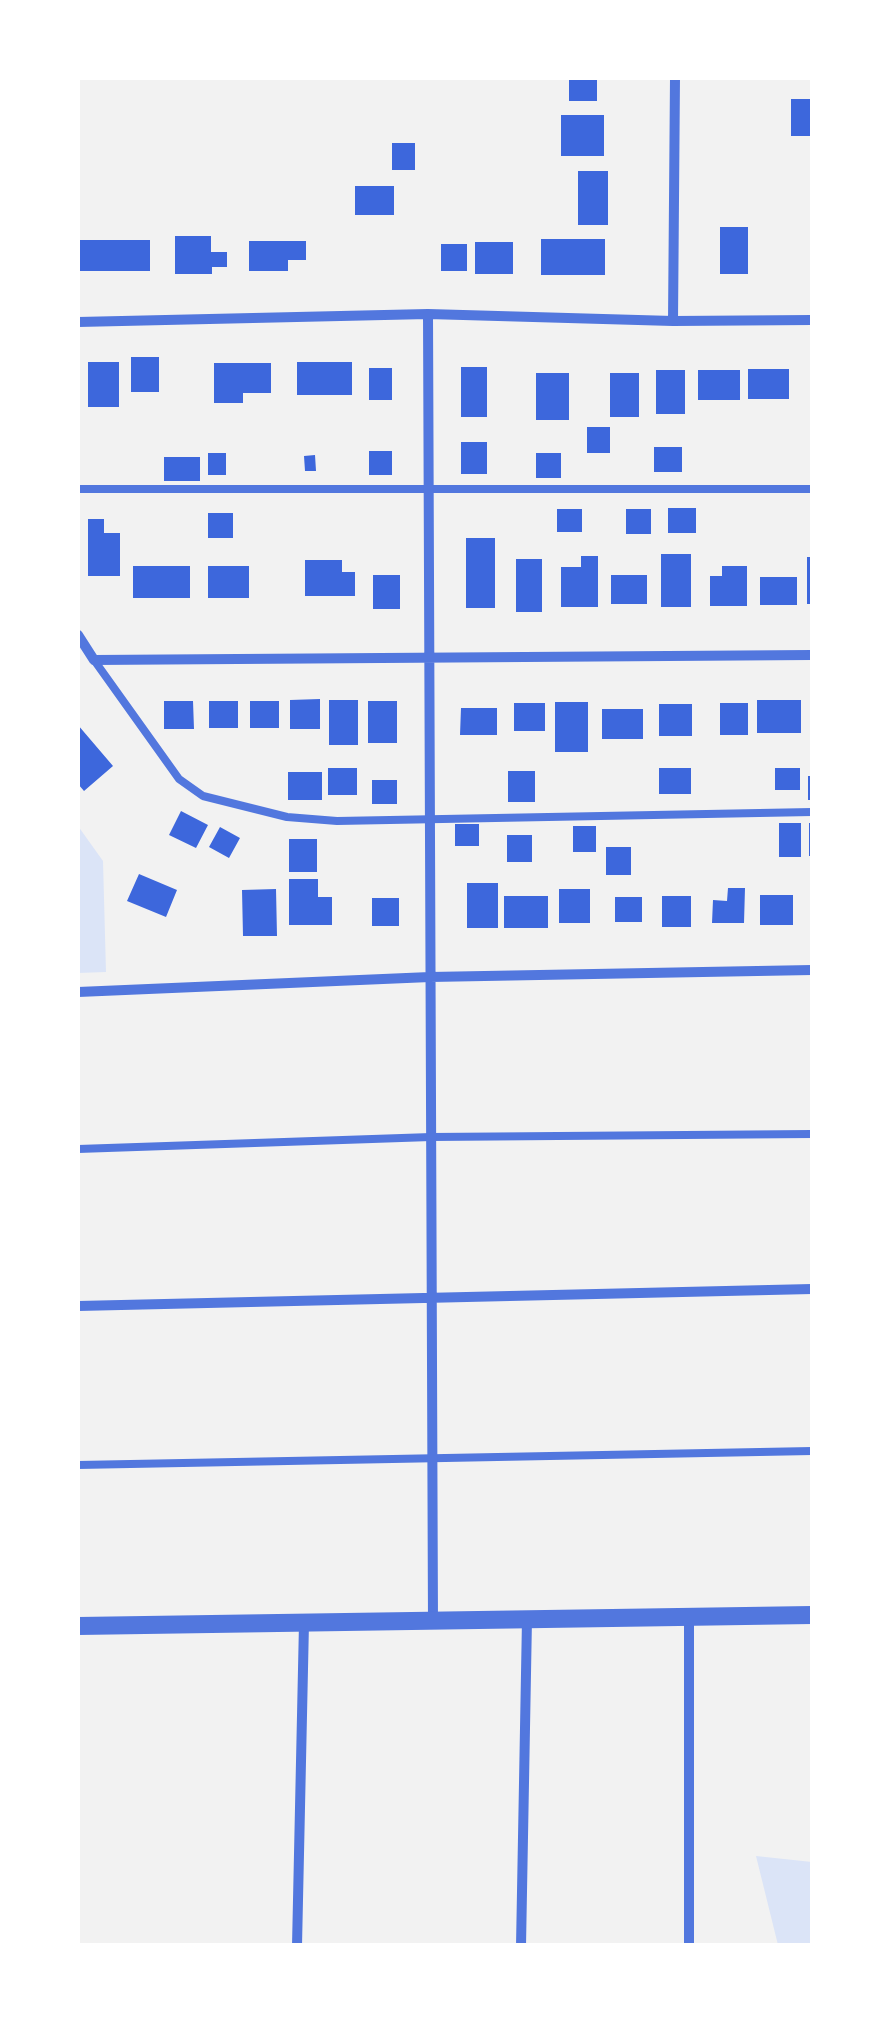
<!DOCTYPE html>
<html>
<head>
<meta charset="utf-8">
<style>
  body { margin:0 }
  #map { position:relative; width:890px; height:2023px; overflow:hidden; background:#f2f2f2; font-family:"Varela Round",sans-serif }
  canvas { display:block }
  .frame { position:absolute; inset:0; border:80px solid #fff; pointer-events:none }
</style>
</head>
<body>
<div id="map">
<canvas width="890" height="2023"></canvas>
<div class="frame"></div>
</div>
<script>
const ctx = document.querySelector('canvas').getContext('2d');
ctx.lineJoin = 'round';
function fill(path, color) {
  ctx.fillStyle = color;
  ctx.fill(path, 'evenodd');
}
function poly(rows) {
  const path = new Path2D();
  for (const r of rows) {
    path.moveTo(r[0], r[1]);
    for (let i = 2; i < r.length; i += 2) path.lineTo(r[i], r[i + 1]);
  }
  return path;
}
function strokePath(path, color, width, dash) {
  ctx.strokeStyle = color;
  ctx.lineWidth = width;
  ctx.lineCap = dash ? 'butt' : 'round';
  ctx.setLineDash(dash || []);
  ctx.stroke(path);
}
fill(poly([
  [78,826,103,861,106,972,78,973],
  [756,1856,812,1862,812,1945,778,1945]
]), '#dbe4f7');
fill(poly([
  [569,78,597,78,597,101,569,101],
  [791,99,812,99,812,136,791,136],
  [561,115,604,115,604,156,561,156],
  [392,143,415,143,415,170,392,170],
  [578,171,608,171,608,225,578,225],
  [355,186,394,186,394,215,355,215],
  [720,227,748,227,748,274,720,274],
  [175,236,211,236,211,252,227,252,227,267,212,267,212,274,175,274],
  [541,239,605,239,605,275,541,275],
  [79,240,150,240,150,271,79,271],
  [249,241,306,241,306,260,288,260,288,271,249,271],
  [475,242,513,242,513,274,475,274],
  [441,244,467,244,467,271,441,271],
  [131,357,159,357,159,392,131,392],
  [88,362,119,362,119,407,88,407],
  [297,362,352,362,352,395,297,395],
  [214,363,271,363,271,393,243,393,243,403,214,403],
  [461,367,487,367,487,417,461,417],
  [369,368,392,368,392,400,369,400],
  [748,369,789,369,789,399,748,399],
  [656,370,685,370,685,414,656,414],
  [698,370,740,370,740,400,698,400],
  [536,373,569,373,569,420,536,420],
  [610,373,639,373,639,417,610,417],
  [587,427,610,427,610,453,587,453],
  [461,442,487,442,487,474,461,474],
  [654,447,682,447,682,472,654,472],
  [369,451,392,451,392,475,369,475],
  [208,453,226,453,226,475,208,475],
  [536,453,561,453,561,478,536,478],
  [315,455,316,471,305,471,304,456],
  [164,457,200,457,200,481,164,481],
  [668,508,696,508,696,533,668,533],
  [557,509,582,509,582,532,557,532],
  [626,509,651,509,651,534,626,534],
  [208,513,233,513,233,538,208,538],
  [88,519,104,519,104,533,120,533,120,576,88,576],
  [466,538,495,538,495,608,466,608],
  [661,554,691,554,691,607,661,607],
  [581,556,598,556,598,607,561,607,561,567,581,567],
  [807,557,812,557,812,604,807,604],
  [516,559,542,559,542,612,516,612],
  [305,560,342,560,342,572,355,572,355,596,305,596],
  [133,566,190,566,190,598,133,598],
  [208,566,249,566,249,598,208,598],
  [722,566,747,566,747,606,710,606,710,576,722,576],
  [373,575,400,575,400,609,373,609],
  [611,575,647,575,647,604,611,604],
  [760,577,797,577,797,605,760,605],
  [320,699,320,729,290,729,290,700],
  [329,700,358,700,358,745,329,745],
  [757,700,801,700,801,733,757,733],
  [164,701,193,701,194,729,164,729],
  [209,701,238,701,238,728,209,728],
  [250,701,279,701,279,728,250,728],
  [368,701,397,701,397,743,368,743],
  [555,702,588,702,588,752,555,752],
  [514,703,545,703,545,731,514,731],
  [720,703,748,703,748,735,720,735],
  [659,704,692,704,692,736,659,736],
  [461,708,497,708,497,735,460,735],
  [602,709,643,709,643,739,602,739],
  [78,725,113,766,84,791,78,784],
  [328,768,357,768,357,795,328,795],
  [659,768,691,768,691,794,659,794],
  [775,768,800,768,800,790,775,790],
  [508,771,535,771,535,802,508,802],
  [288,772,322,772,322,800,288,800],
  [808,776,812,776,812,800,808,800],
  [372,780,397,780,397,804,372,804],
  [181,811,208,825,196,848,169,835],
  [779,823,801,823,801,857,779,857],
  [809,823,812,823,812,856,809,856],
  [455,824,479,824,479,846,455,846],
  [573,826,596,826,596,852,573,852],
  [220,827,240,838,229,858,209,847],
  [507,835,532,835,532,862,507,862],
  [289,839,317,839,317,872,289,872],
  [606,847,631,847,631,875,606,875],
  [139,874,177,890,166,917,127,901],
  [289,879,318,879,318,897,332,897,332,925,289,925],
  [467,883,498,883,498,928,467,928],
  [728,888,745,888,744,923,712,923,713,900,727,901],
  [276,889,277,936,243,936,242,890],
  [559,889,590,889,590,923,559,923],
  [760,895,793,895,793,925,760,925],
  [504,896,548,896,548,928,504,928],
  [662,896,691,896,691,927,662,927],
  [615,897,642,897,642,922,615,922],
  [372,898,399,898,399,926,372,926]
]), '#3d67dc');
strokePath(poly([
  [78,489,812,489],
  [94,660,179,779,203,796,287,817,337,821,812,812],
  [78,1149,431,1137,812,1134],
  [78,1465,812,1451]
]), '#5277de', 8);
strokePath(poly([
  [428,314,433,1621],
  [673,321,675,78],
  [78,322,428,314,673,321,812,320],
  [78,635,94,660,812,655],
  [78,992,430,977,812,970],
  [78,1306,812,1289],
  [689,1617,689,1946],
  [297,1946,304,1623],
  [521,1946,527,1619]
]), '#5277de', 10);
strokePath(poly([
  [78,1626,812,1615]
]), '#5277de', 18);
</script>
</body>
</html>
